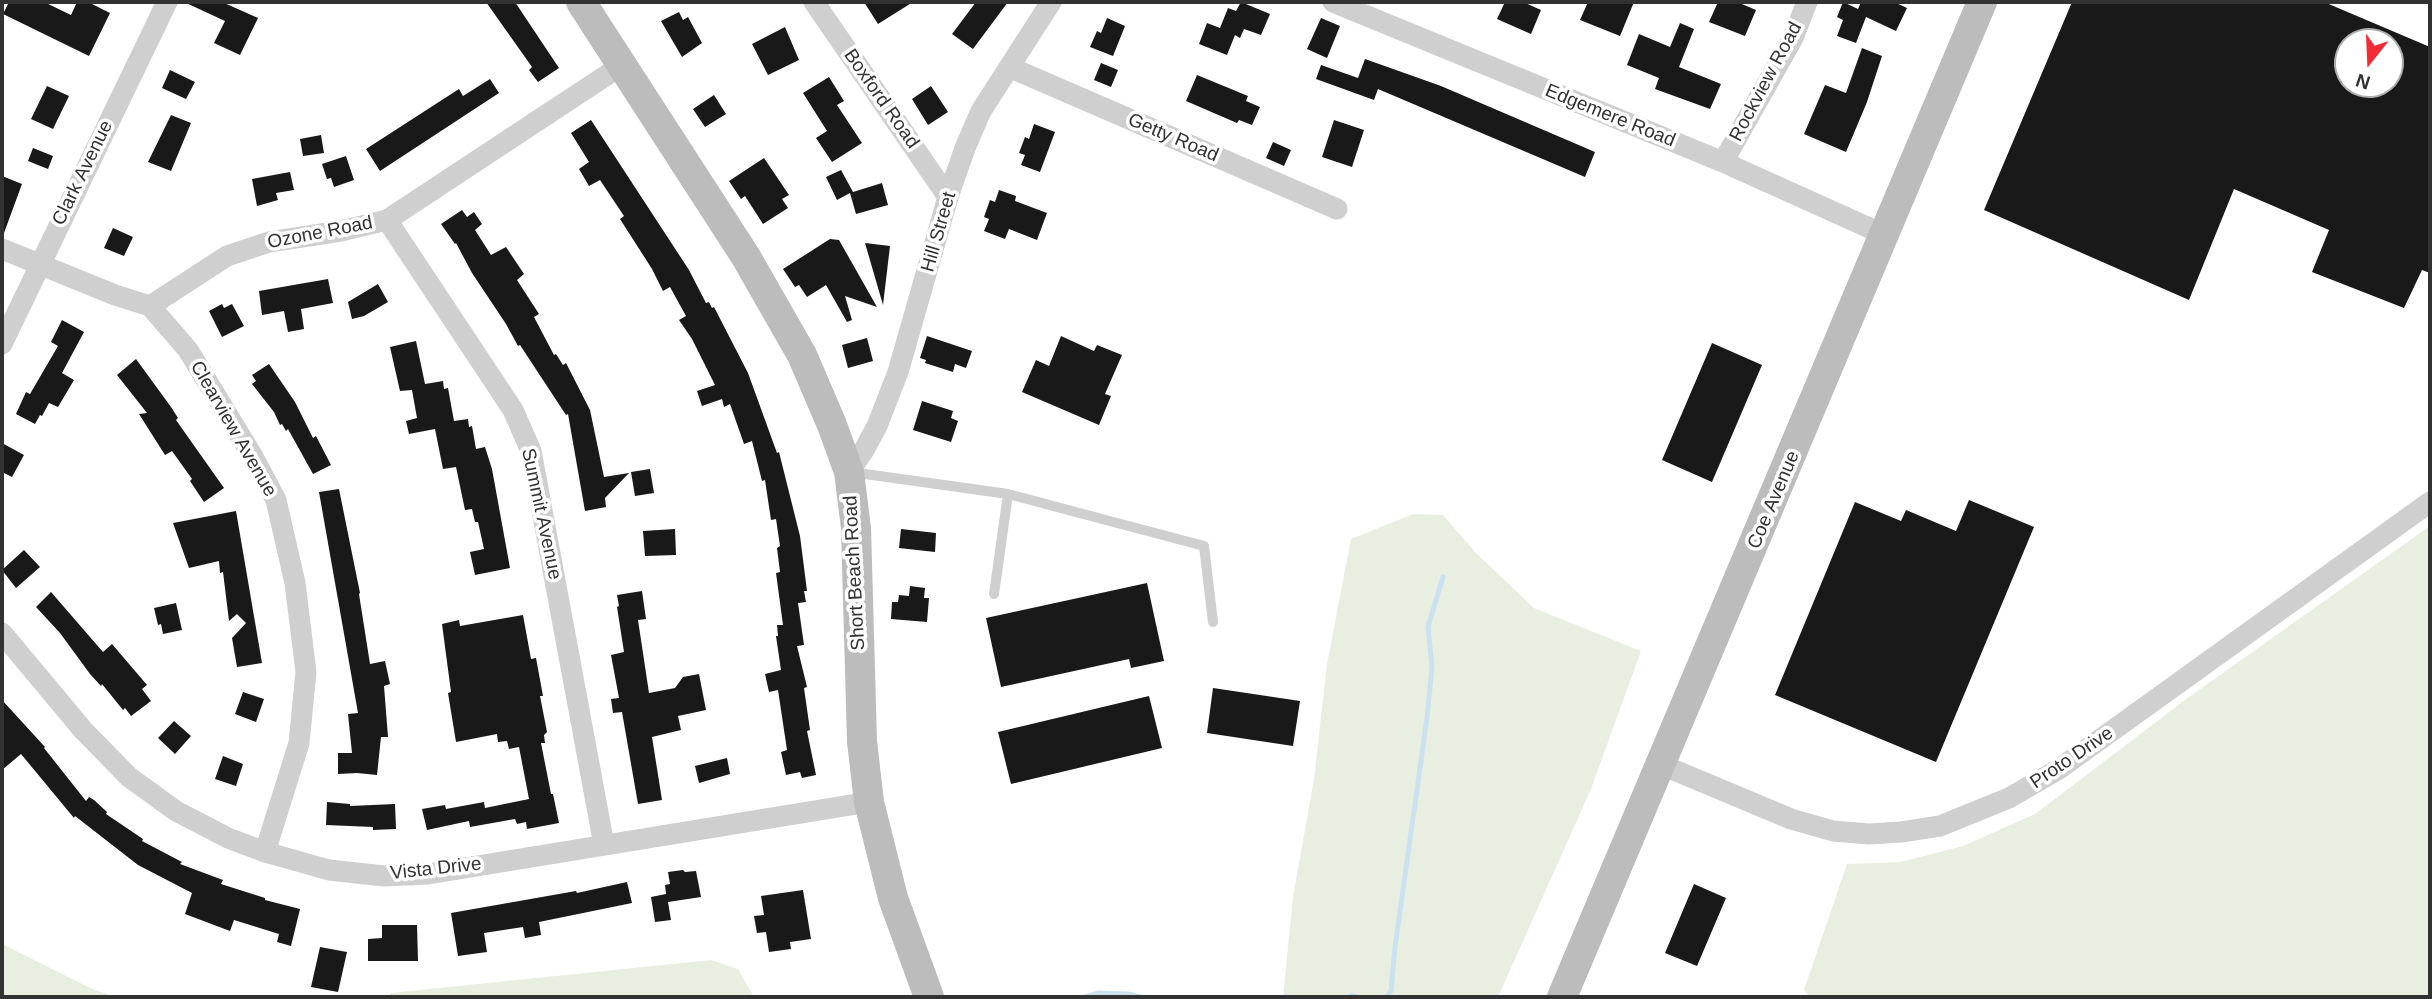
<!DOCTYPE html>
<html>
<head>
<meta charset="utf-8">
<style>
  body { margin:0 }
  #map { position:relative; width:2432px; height:999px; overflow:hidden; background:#fff; font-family:Arial,sans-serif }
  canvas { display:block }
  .frame { position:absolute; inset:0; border:4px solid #323232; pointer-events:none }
  .north { position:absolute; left:2334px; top:28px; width:70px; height:70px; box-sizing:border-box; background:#fff; border:2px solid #adadad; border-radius:50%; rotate:198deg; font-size:19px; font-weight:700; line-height:28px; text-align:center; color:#323232 }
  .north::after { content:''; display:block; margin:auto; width:24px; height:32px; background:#f22b35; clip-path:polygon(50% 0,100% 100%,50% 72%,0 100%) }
</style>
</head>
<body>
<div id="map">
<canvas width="2432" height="999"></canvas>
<div class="frame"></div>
<div class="north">N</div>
</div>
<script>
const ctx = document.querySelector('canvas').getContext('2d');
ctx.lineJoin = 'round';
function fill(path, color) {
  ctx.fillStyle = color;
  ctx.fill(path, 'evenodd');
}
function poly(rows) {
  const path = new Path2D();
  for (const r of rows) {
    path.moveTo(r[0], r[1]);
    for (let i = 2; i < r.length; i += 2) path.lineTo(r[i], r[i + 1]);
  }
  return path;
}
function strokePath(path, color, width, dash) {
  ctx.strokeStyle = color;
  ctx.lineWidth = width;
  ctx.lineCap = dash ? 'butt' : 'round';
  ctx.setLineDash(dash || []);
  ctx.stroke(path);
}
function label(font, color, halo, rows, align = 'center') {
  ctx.font = font + ' Arial,sans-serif';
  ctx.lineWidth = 7;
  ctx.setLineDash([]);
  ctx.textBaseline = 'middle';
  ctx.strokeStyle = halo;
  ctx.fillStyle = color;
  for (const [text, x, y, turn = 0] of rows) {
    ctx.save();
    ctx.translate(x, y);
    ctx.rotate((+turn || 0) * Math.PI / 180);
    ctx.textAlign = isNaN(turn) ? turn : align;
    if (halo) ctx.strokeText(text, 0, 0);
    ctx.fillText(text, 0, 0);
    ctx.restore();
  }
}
fill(poly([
  [1413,514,1443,515,1475,552,1534,608,1641,651,1591,789,1498,997,1283,997,1293,897,1314,779,1327,664,1351,539],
  [2430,526,2430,997,1810,997,1804,990,1847,864,1901,862,1963,846,2035,814,2189,697],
  [2,944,90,988,115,997,2,997],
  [711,960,738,969,754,997,388,997,391,993]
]), '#e8efe0');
strokePath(poly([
  [1084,997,1099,993,1128,994,1140,997],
  [1349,997,1352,995,1358,997],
  [1386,997,1391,991,1395,947,1427,718,1432,667,1428,627,1443,577]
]), '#cbe1f0', 5);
fill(poly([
  [9,2,44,2,71,15,77,2,88,2,110,13,89,56,3,14],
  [184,2,222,2,258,18,240,55,214,43,225,21],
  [486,2,515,2,559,68,538,82,529,70,532,67],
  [864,2,913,2,878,24],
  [976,2,1008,2,973,49,952,34],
  [1241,2,1270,14,1261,35,1244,29,1240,38,1235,35,1227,55,1199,44,1207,23,1220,28,1228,8,1236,11],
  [1505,2,1523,2,1541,10,1531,34,1497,19],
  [1588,2,1634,2,1620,36,1580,20],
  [1718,2,1737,2,1756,10,1745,36,1709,22],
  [1843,2,1858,9,1861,2,1894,2,1907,8,1896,31,1866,17,1856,43,1837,36,1843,20,1837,17],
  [2072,2,2324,2,2430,47,2430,273,2422,270,2404,308,2312,272,2329,230,2234,189,2189,300,1984,210],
  [2348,42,2390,42,2390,84,2348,84],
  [679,12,683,20,688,17,702,43,682,57,661,21],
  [1107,18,1125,26,1113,56,1090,47,1097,31,1101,33],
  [1321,18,1340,26,1327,58,1307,49],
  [1680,23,1694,29,1679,67,1721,84,1710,109,1655,89,1659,78,1627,65,1639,34,1670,47],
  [785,27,799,60,768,75,752,44],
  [1862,48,1882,56,1867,102,1846,152,1804,134,1825,85,1846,93],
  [1365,59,1441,86,1595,152,1585,177,1378,89,1374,100,1316,79,1321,65,1358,78],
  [1101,63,1118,70,1111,87,1094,80],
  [170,70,195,82,186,99,162,88],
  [1197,75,1248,96,1246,101,1260,107,1252,125,1239,120,1237,123,1186,101],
  [829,77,844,101,837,105,862,143,832,162,816,138,827,131,803,93],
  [490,79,499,93,380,171,366,149,459,89,463,96],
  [47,86,69,96,53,129,31,119],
  [931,86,948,112,928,125,912,99],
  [714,95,726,114,705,127,693,109],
  [171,115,191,123,171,171,148,162],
  [591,120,689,270,706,303,709,302,712,308,714,307,748,373,777,453,779,452,800,536,807,591,804,591,806,602,798,603,804,645,797,646,807,687,804,688,810,730,807,731,816,775,802,778,800,772,786,775,781,752,787,750,778,690,769,692,765,674,781,670,776,636,778,636,777,625,783,625,776,573,780,572,777,548,780,546,776,519,771,520,765,480,762,481,752,441,744,444,730,404,724,407,722,399,702,406,697,391,715,385,692,339,679,320,686,316,670,287,663,291,652,269,620,219,624,216,600,180,589,186,579,169,589,162,571,133],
  [1334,120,1364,130,1352,167,1322,157],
  [1034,124,1055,132,1040,172,1021,165,1025,155,1019,153,1025,137,1029,139],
  [321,135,324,153,303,156,300,139],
  [1273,142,1291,150,1284,166,1266,158],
  [33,148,53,156,48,169,28,161],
  [346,156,354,180,334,187,331,178,327,179,322,164],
  [764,158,789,195,782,199,788,208,763,224,745,196,741,199,729,181],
  [841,170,853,192,882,183,888,205,856,214,850,193,837,200,826,177],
  [290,172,294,190,276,193,278,200,257,206,252,179],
  [2,176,22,184,4,233,2,233],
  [999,190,1016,196,1015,201,1047,213,1037,240,1009,229,1005,239,984,231,989,219,984,217,990,200,995,202],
  [462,210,467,217,474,212,482,224,475,230,491,255,506,247,524,274,517,280,539,314,534,317,554,355,556,354,563,365,566,363,590,410,604,477,629,473,605,498,606,507,585,511,568,414,566,415,520,345,518,346,506,324,472,273,456,243,455,244,441,224],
  [113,228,133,237,124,256,104,248],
  [830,239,839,240,877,307,845,296,852,320,847,322,826,285,807,297,799,285,795,287,783,269],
  [865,243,890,246,883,305],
  [328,279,333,303,301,309,304,329,288,332,284,311,262,315,259,291],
  [378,284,388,302,364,316,352,319,348,302],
  [222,304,224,308,232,304,244,326,222,337,209,311],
  [62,320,84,332,62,373,74,380,58,407,49,403,42,416,40,415,35,424,16,414,26,392,30,394,58,346,51,342],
  [927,336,972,351,966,368,955,364,953,372,925,363,926,360,920,358],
  [1061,336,1094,351,1097,345,1122,355,1105,394,1111,396,1099,425,1022,392,1036,360,1049,366],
  [867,338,873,361,848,368,842,345],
  [416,341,425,384,443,381,444,389,448,388,454,421,468,419,469,427,472,426,476,449,485,447,492,469,510,568,475,575,470,552,484,549,478,522,475,522,472,509,465,510,456,467,443,469,435,429,409,434,406,421,417,418,412,390,400,391,390,347],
  [1712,343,1762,365,1712,482,1662,460],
  [136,359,171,407,178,418,176,420,224,488,204,502,190,481,192,479,172,451,165,455,139,414,147,413,117,375],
  [269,364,295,402,313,438,316,436,331,465,313,474,288,429,286,431,282,424,280,425,274,412,252,384,256,381,252,375],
  [922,401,953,411,951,418,958,421,951,442,913,430],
  [2,443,24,455,12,477,2,472],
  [650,469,654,493,635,496,631,472],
  [339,489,360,593,359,594,370,664,385,661,390,684,384,686,388,737,381,737,377,775,357,773,338,774,338,753,352,753,348,714,358,713,319,492],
  [1969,500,2034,527,1936,762,1775,695,1855,502,1901,521,1906,510,1956,531],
  [236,511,262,663,237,667,232,638,246,623,237,614,229,621,223,572,220,573,219,561,189,568,173,523],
  [675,529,676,555,645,556,643,531],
  [901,529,936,533,935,552,899,548],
  [24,550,40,567,16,588,2,570],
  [1147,583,1164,661,1131,668,1129,659,1001,687,986,618],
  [910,586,925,588,924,598,929,598,927,622,891,619,892,602,898,602,899,595,909,596],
  [642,591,646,619,638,620,649,693,675,688,683,677,699,674,706,710,678,716,681,730,652,737,662,800,638,804,622,712,613,713,611,699,619,698,611,655,624,652,617,607,619,606,617,595],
  [51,592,103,652,112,644,147,685,142,689,151,701,131,716,125,708,123,710,102,684,101,686,90,674,60,633,36,607],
  [176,603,182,630,163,634,161,624,158,625,154,608],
  [523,615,531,659,536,658,543,696,540,696,547,732,544,735,545,743,541,743,551,794,553,794,559,823,527,829,526,822,517,824,515,819,470,827,469,821,427,830,422,809,445,805,446,809,484,802,485,808,529,799,519,747,509,749,507,741,498,742,497,734,456,742,448,693,451,692,442,624,459,620,460,626],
  [1213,688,1300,701,1293,746,1207,733],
  [243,692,264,699,256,722,235,714],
  [1149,696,1162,748,1011,784,998,732],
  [2,700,45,747,44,748,86,801,89,797,94,800,107,812,106,814,143,839,142,841,182,862,180,864,223,880,221,884,265,898,265,900,300,909,291,946,277,942,279,934,234,920,230,931,185,914,192,893,138,865,75,816,74,818,21,754,2,770],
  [174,721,191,736,175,754,158,738],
  [223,756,243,764,236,786,215,779],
  [727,758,730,774,699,783,695,766],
  [327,802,350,804,350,806,395,804,396,829,373,830,373,827,326,825],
  [683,870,685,872,696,871,701,897,668,902,671,920,655,922,651,897,666,894,665,885,670,884,668,872],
  [627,882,632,903,539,922,541,935,525,938,523,927,484,933,487,952,458,956,451,913,576,891,577,893],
  [1694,884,1726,898,1697,966,1665,953],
  [803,890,811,939,790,942,791,949,769,952,766,932,757,933,754,916,764,915,761,896],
  [382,925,417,925,418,961,368,961,368,939,382,938],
  [320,947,347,952,338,992,311,987]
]), '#191919');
strokePath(poly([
  [851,472,1008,494,1204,546,1213,622],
  [994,594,1008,494]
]), '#cfcfcf', 10);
strokePath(poly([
  [814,2,948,197],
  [1333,2,1723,162,1885,235],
  [1009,67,1337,209],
  [1723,162,1793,38,1807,2],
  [387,220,513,410,531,451,604,845],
  [2,249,115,295,150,306,227,256,269,242,341,231,387,220,622,65],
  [150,306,188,350,252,455,276,500,295,583,306,672,299,743,265,852],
  [2,344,167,2],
  [849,472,864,450,877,426,898,372,948,197,965,148,981,111,1051,2],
  [2,633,83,730,129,777,176,811,228,838,265,852,329,870,384,876,428,874,869,802],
  [1662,765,1791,819,1833,831,1869,834,1901,832,1940,826,2009,798,2059,769,2430,502]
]), '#cfcfcf', 21);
strokePath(poly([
  [581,2,746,257,802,355,832,425,849,472,856,528,862,741,869,802,893,898,929,997],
  [1562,997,1982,2]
]), '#bcbcbc', 30);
label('19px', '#323232', '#fff', [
  ["Rockview Road",1766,82,-62],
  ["Boxford Road",881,99,55],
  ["Edgemere Road",1610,116,22],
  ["Getty Road",1173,138,23],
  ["Clark Avenue",83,173,-64],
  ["Hill Street",939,232,-74],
  ["Ozone Road",320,233,-11],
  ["Clearview Avenue",233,429,60],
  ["Coe Avenue",1774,500,-67],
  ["Summit Avenue",541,514,78],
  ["Short Beach Road",855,573,-93],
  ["Proto Drive",2072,758,-34],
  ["Vista Drive",436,869,-6]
]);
</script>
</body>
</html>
